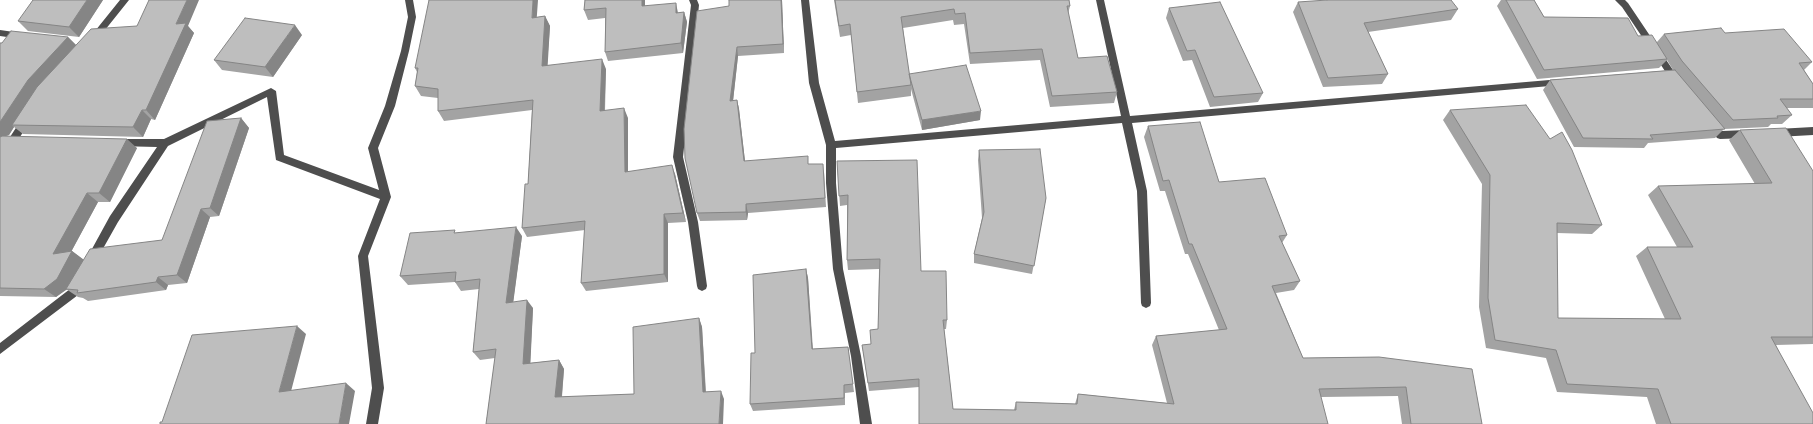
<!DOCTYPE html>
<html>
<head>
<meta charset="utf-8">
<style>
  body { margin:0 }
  canvas { display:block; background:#fff }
</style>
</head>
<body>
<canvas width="1813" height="424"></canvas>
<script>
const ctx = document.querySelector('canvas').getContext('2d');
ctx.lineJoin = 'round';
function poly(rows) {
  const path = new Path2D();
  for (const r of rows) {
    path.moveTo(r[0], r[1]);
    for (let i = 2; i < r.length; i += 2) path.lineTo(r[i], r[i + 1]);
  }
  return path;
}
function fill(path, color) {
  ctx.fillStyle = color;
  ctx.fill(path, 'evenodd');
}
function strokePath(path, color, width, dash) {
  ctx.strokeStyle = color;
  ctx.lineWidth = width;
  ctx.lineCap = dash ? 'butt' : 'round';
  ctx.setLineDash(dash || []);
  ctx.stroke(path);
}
fill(poly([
  [120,0,129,0,97,40,91,40,90,38,91,36,120,0],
  [405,0,413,0,416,17,409,51,395,106,378,148,391,197,368,256,384,388,378,424,366,424,372,388,358,256,380,199,276,160,267,97,168,146,118,222,96,261,92,262,88,261,87,258,110,216,157,147,116,146,113,145,111,142,113,139,164,139,271,88,276,91,284,155,379,190,368,148,385,106,401,51,408,17,405,0],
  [689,0,697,0,699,5,683,157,698,222,707,286,706,289,702,291,698,289,697,286,688,222,673,157,691,5,689,0],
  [801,0,809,0,819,83,835,141,1121,116,1096,0,1104,0,1130,116,1561,79,1566,82,1561,85,1132,123,1147,191,1151,303,1150,306,1146,308,1142,306,1141,303,1137,191,1122,123,836,148,836,183,843,269,861,356,872,424,860,424,851,356,833,269,826,183,826,145,809,83,801,0],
  [1615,0,1625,0,1628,3,1679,79,1681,81,1679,83,1673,83,1622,7,1615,0],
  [0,30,21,33,25,36,21,39,0,36,0,30],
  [26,116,31,120,16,143,0,148,0,140,10,137,23,117,26,116],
  [1712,121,1715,122,1722,131,1747,130,1752,134,1747,138,1720,139,1717,138,1707,125,1712,121],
  [1813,127,1813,135,1777,137,1772,133,1777,129,1813,127],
  [79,277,83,279,84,282,78,295,0,354,0,343,70,289,75,279,79,277]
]), '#4e4e4e');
fill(poly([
  [103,0,79,37,28,31,18,21],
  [585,0,645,0,645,6,678,13,684,12,687,22,683,53,608,61,605,52,605,18,588,20,584,10],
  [729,0,782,0,784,53,738,56,733,101,737,100,739,109,745,161,809,164,824,172,826,207,748,213,747,220,700,221,697,213,729,6],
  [834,0,1069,0,1070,6,1068,14,1078,58,1117,92,1114,103,1050,107,1040,60,970,64,964,24,954,25,953,20,903,28,909,74,980,120,922,130,911,89,911,96,858,103,851,35,840,37],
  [1501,0,1534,0,1544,17,1638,36,1657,42,1664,34,1725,33,1812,62,1804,70,1813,84,1813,108,1787,108,1792,115,1782,124,1771,124,1768,127,1724,129,1715,138,1648,143,1644,148,1574,147,1543,90,1550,80,1673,70,1667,60,1659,68,1537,79,1497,6],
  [1298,2,1458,9,1451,20,1368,32,1388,74,1382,84,1323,87,1293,12],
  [1169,8,1263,93,1258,102,1210,107,1192,60,1183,61,1166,18],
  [545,16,550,26,547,65,606,69,605,111,628,118,628,171,675,174,686,222,668,223,668,282,586,291,581,283,585,230,527,237,522,228,528,184,532,110,444,121,438,111,438,98,421,96,415,86,417,72,415,68,537,17],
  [188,26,194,33,155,120,151,119,143,137,23,134,14,127,9,135,6,136,137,148,110,202,98,202,71,252,72,251,84,260,162,240,241,118,249,128,219,216,210,217,187,283,168,285,166,290,88,301,83,298,78,297,66,289,56,297,0,296,0,43,68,37,76,45],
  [302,35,273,77,222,70,214,60],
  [1450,110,1602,225,1592,234,1557,233,1558,318,1665,319,1636,256,1647,247,1677,247,1648,195,1658,186,1755,184,1729,140,1740,130,1813,171,1813,344,1776,345,1813,424,1656,424,1647,397,1557,392,1546,358,1486,348,1479,307,1482,184,1443,120],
  [1148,126,1287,235,1282,243,1300,281,1294,290,1276,293,1303,358,1379,357,1482,424,1402,424,1398,396,1321,397,919,424,919,387,869,391,862,345,871,344,878,329,879,269,848,270,847,260,847,205,840,206,837,161,921,271,947,320,946,329,944,329,953,409,1014,410,1016,402,1075,404,1078,394,1167,403,1152,345,1156,336,1219,330,1188,254,1185,254,1165,191,1160,191,1144,137],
  [979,150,1046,198,1032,274,974,263,974,254,982,218,978,160],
  [456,233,522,236,513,302,533,308,530,363,559,360,564,369,562,397,634,394,699,318,702,327,706,392,724,399,486,424,495,358,480,360,473,352,479,289,461,291,455,282,408,285,400,276],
  [806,269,808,278,813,349,848,347,854,392,845,393,845,405,753,411,750,404,755,353]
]), '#a3a3a3');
fill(poly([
  [87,0,103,0,79,37,69,27],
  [187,0,199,0,188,26,194,33,155,120,146,110,176,24],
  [533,0,538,0,536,28,532,18],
  [642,0,645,0,645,16,642,6],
  [781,0,782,0,784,53,783,44],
  [676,3,678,13,676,13],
  [684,12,687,22,683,53,681,43],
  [545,16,550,26,547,76,542,66],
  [295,25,302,35,273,77,265,67],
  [68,37,78,47,12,125,14,127,9,135,0,138,0,122,28,80],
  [737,47,738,56,732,110,730,101],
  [602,59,606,69,604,121,600,111],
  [737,100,739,109,746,170,744,161],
  [624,108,628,118,628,181,625,172],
  [142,110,151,119,143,137,133,127],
  [981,111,980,120,922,130,922,120],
  [241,118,249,128,219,216,210,208],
  [127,139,137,148,110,202,99,193],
  [672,165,675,174,686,222,683,213],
  [87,193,98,202,65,263,53,254],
  [746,204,748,213,747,220,746,212],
  [201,209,210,217,187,283,177,275],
  [664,214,668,223,668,282,664,274],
  [516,227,522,236,512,312,506,303],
  [72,251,84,260,69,288,56,297,44,289],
  [806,269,808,278,813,357,812,349],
  [158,277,168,285,166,290,156,282],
  [527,300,533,308,530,372,523,364],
  [699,318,702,327,706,400,703,392],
  [297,326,306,334,289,399,279,392],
  [559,360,564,369,561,405,555,397],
  [346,383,355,391,349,424,339,424],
  [721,391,724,399,723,424,719,424]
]), '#858585');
const building = poly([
  [33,0,87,0,69,27,18,21,33,0],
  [149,0,187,0,176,24,186,23,146,110,142,110,133,127,12,125,37,87,91,29,137,26,149,0],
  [429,0,533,0,532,18,545,16,542,66,602,59,600,111,624,108,625,172,672,165,683,213,664,214,664,274,581,283,585,221,522,228,525,184,528,184,533,100,438,111,438,89,415,86,418,68,415,68,429,0],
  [585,0,642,0,642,6,676,3,676,13,684,12,681,43,605,52,606,8,584,10,585,0],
  [729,0,781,0,783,44,737,47,730,101,737,100,744,161,808,156,808,164,823,164,825,198,746,204,746,212,697,213,685,158,684,129,697,11,729,6,729,0],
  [835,0,1069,0,1070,6,1067,6,1078,58,1107,56,1117,92,1052,96,1042,49,970,53,965,13,955,14,954,9,901,17,911,85,857,92,850,24,839,26,835,0],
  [1327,0,1451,0,1458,9,1364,23,1388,74,1328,78,1298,2,1327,0],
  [1506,0,1534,0,1544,17,1628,18,1638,36,1652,35,1667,59,1544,70,1506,0],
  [1220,2,1263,93,1214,97,1195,50,1187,51,1169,8,1220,2],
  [245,18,295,25,265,67,214,60,245,18],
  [1721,28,1725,33,1784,29,1812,62,1799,63,1813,84,1813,99,1780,99,1792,115,1777,116,1778,118,1733,120,1682,61,1664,34,1721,28],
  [11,31,68,37,28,80,0,122,0,43,2,43,11,31],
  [966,65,981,111,922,120,909,74,966,65],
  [1675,70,1725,129,1650,135,1653,139,1583,138,1550,80,1675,70],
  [1526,105,1550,139,1562,132,1572,150,1602,225,1557,223,1558,318,1681,319,1647,247,1693,247,1658,186,1772,183,1740,130,1786,128,1813,171,1813,337,1771,337,1813,413,1813,424,1671,424,1658,389,1567,384,1556,350,1495,340,1488,298,1490,175,1450,110,1526,105],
  [241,118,210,208,201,209,177,275,158,277,156,282,77,293,78,290,66,289,90,249,162,240,207,121,241,118],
  [1200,122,1219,182,1265,178,1287,235,1279,236,1300,281,1272,286,1303,358,1379,357,1472,369,1482,424,1411,424,1406,387,1319,389,1328,424,919,424,919,379,868,383,862,345,871,344,870,330,878,329,880,259,847,260,848,195,839,196,837,161,917,160,921,271,946,271,947,320,943,320,953,409,1016,410,1016,402,1077,404,1078,394,1174,404,1156,336,1227,329,1192,244,1189,244,1169,180,1163,181,1148,126,1200,122],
  [2,136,127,139,99,193,87,193,53,254,72,251,57,279,44,289,0,288,0,137,2,136],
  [1040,149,1046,198,1034,266,974,254,984,212,979,150,1040,149],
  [516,227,506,303,527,300,523,364,559,360,555,397,634,394,633,327,699,318,703,392,721,391,719,424,486,424,496,349,473,352,480,279,455,282,456,272,400,276,410,233,455,230,454,233,516,227],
  [806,269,812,349,848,347,853,384,844,385,844,398,750,404,751,353,755,353,753,275,806,269],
  [297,326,279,392,346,383,339,424,160,424,160,422,162,422,192,335,297,326]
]);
fill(building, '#bebebe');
strokePath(building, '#858585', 1);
</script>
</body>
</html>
